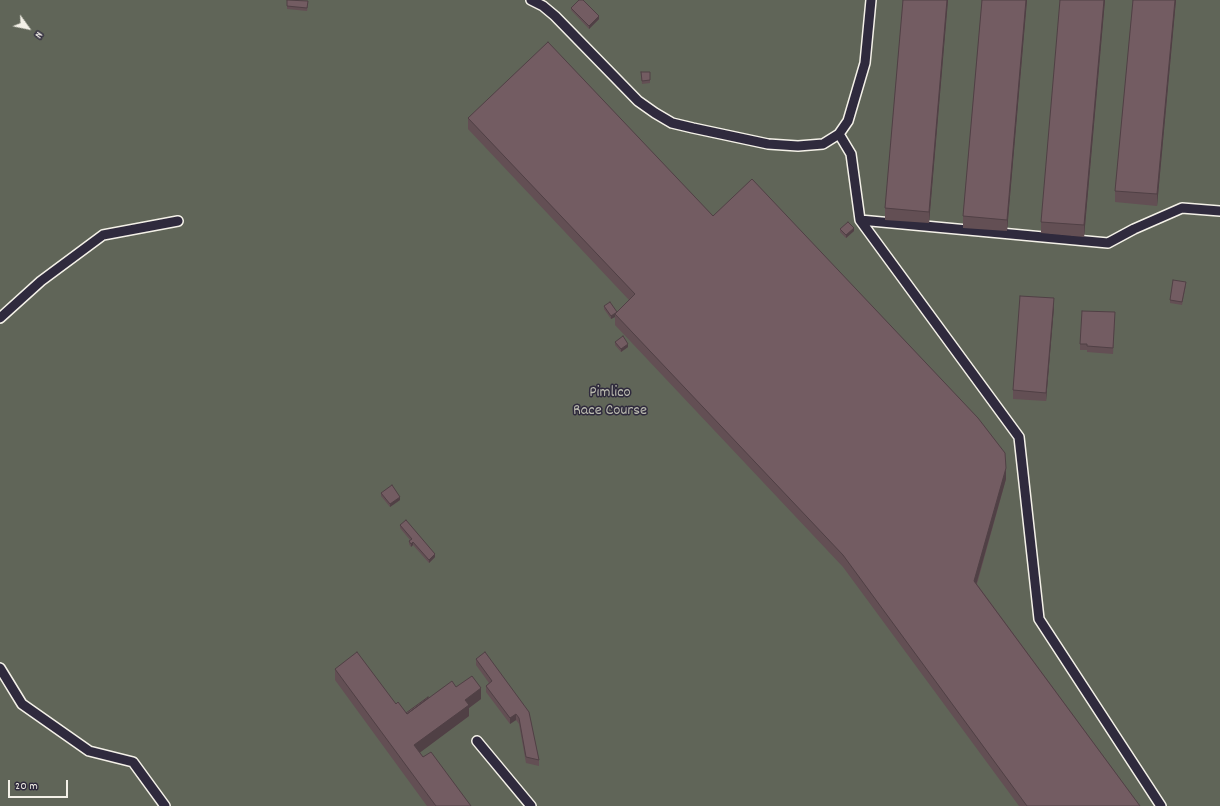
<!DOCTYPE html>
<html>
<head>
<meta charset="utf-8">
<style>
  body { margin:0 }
  #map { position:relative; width:1220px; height:806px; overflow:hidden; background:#2f2a3d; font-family:Dekko,sans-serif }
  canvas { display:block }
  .north { position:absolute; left:8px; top:8px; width:40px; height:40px; -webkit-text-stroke:3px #2f2a3d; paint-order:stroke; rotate:123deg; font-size:11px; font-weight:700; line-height:16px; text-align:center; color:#f4f1e8 }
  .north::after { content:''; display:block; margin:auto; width:14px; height:18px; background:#f4f1e8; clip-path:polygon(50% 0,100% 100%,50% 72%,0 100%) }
  .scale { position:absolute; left:8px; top:780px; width:60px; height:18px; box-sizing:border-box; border:2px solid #f4f1e8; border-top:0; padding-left:5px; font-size:12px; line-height:14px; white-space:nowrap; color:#f4f1e8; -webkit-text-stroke:3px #2f2a3d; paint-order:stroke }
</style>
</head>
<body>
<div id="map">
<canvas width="1220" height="806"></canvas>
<div class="north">N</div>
<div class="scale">20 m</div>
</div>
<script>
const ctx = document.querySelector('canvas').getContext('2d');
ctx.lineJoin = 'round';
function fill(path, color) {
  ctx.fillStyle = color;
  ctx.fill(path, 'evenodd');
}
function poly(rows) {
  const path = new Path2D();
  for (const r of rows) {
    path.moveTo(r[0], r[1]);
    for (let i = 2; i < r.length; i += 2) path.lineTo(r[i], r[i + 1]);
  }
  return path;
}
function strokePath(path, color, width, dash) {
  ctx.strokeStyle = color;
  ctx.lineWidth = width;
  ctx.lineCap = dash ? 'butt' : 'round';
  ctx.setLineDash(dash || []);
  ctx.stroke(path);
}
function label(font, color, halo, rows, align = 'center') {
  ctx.font = font + ' Dekko,sans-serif';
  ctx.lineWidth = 3;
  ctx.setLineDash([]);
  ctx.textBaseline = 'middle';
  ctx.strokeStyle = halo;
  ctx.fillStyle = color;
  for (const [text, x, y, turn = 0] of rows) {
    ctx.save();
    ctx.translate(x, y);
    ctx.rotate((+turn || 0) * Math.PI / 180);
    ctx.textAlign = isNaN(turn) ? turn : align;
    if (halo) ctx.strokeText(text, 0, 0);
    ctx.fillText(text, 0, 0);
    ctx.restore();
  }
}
fill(poly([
  [0,0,1220,0,1220,806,0,806]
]), '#606558');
const service = poly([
  [531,0,543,6,555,16,638,101,655,113,672,123,693,128,768,144,798,146,823,144,839,134,848,121,865,63,871,0],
  [839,134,851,154,860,220,1019,437,1039,619,1161,806],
  [860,220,1108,243,1134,229,1182,208,1220,211],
  [0,318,41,281,103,235,178,221],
  [0,668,22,704,89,751,133,762,165,806],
  [477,741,531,806]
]);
strokePath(service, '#f4f1e8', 12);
strokePath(service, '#2f2a3d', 9);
fill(poly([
  [903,0,948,0,929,223,885,220,885,208],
  [982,0,1027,0,1007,231,963,228,963,216],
  [1105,0,1084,237,1041,233,1041,222],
  [1133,0,1176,0,1157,206,1115,202,1115,191],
  [308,4,307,11,287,9,287,6],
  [571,8,599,19,589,29,571,10],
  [641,72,650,72,650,83,642,84],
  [468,118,713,216,1006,479,977,584,1140,806,1019,806,843,567,615,325,615,317,611,319,604,309,604,306,617,312,629,300,468,129],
  [840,229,854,231,846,238,840,232],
  [1186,285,1182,305,1170,303,1170,300],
  [1054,307,1046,401,1013,399,1013,390],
  [1115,318,1113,354,1087,352,1087,350,1080,350,1080,344],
  [615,342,628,347,621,352,615,345],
  [381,493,400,500,390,507,381,496],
  [400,525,435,557,429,563,413,545,411,547,409,544,409,541,410,540,400,528],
  [476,659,529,712,539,760,539,766,526,763,519,724,516,720,510,724,486,692,486,686,489,683,476,665],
  [335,669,396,704,406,713,428,698,481,699,469,708,469,716,420,752,423,757,471,806,427,806,335,680]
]), '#634f54');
fill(poly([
  [947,0,948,0,929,223,929,212],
  [1026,0,1027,0,1007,231,1007,220],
  [1104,0,1105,0,1084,237,1084,225],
  [1175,0,1176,0,1157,206,1157,194],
  [599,16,599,19,589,29,589,26],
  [854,228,854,231,846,238,846,235],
  [1054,298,1054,307,1046,401,1046,393],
  [615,314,615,317,611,319,611,316],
  [628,344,628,347,621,352,621,349],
  [1006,468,1006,479,974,592,974,581],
  [400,497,400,500,390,507,390,504],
  [413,542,413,545,411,547,411,544],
  [435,554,435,557,429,563,429,560],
  [481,688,481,699,469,708,469,716,414,757,414,745,465,700],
  [516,714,516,720,510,724,510,718]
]), '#504045');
const building = poly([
  [287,0,308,1,307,8,287,6,287,0],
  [579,0,583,0,599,16,589,26,571,8,579,0],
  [903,0,947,0,929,212,885,208,903,0],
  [982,0,1026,0,1007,220,963,216,982,0],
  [1060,0,1104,0,1084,225,1041,222,1060,0],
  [1133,0,1175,0,1157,194,1115,191,1133,0],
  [548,42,713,216,752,179,978,418,1005,453,1006,468,974,581,1140,806,1027,806,843,555,615,314,635,294,468,118,548,42],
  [641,72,650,72,650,80,642,81,641,72],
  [848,222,854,228,846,235,840,229,848,222],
  [1173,280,1186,282,1182,302,1170,300,1173,280],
  [1020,296,1054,298,1046,393,1013,390,1020,296],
  [610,302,617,312,611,316,604,306,610,302],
  [1082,311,1115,312,1113,348,1087,346,1087,344,1080,344,1082,311],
  [623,336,628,344,621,349,615,342,623,336],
  [392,485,400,497,390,504,381,493,392,485],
  [406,520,435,554,429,560,413,542,411,544,409,541,412,539,400,525,406,520],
  [357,652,396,704,398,702,407,714,452,681,456,687,472,676,481,688,465,700,469,705,414,745,423,757,431,752,471,806,436,806,335,669,357,652],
  [485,652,529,712,539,760,526,757,519,718,516,714,510,718,486,686,492,681,476,659,485,652],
  [428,697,428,698,407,714,406,713,428,697]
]);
fill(building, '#735c62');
strokePath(building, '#504045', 1);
label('16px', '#b9b9ae', '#2f2a3d', [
  ["Pimlico",610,394],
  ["Race Course",610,412]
]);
</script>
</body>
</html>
